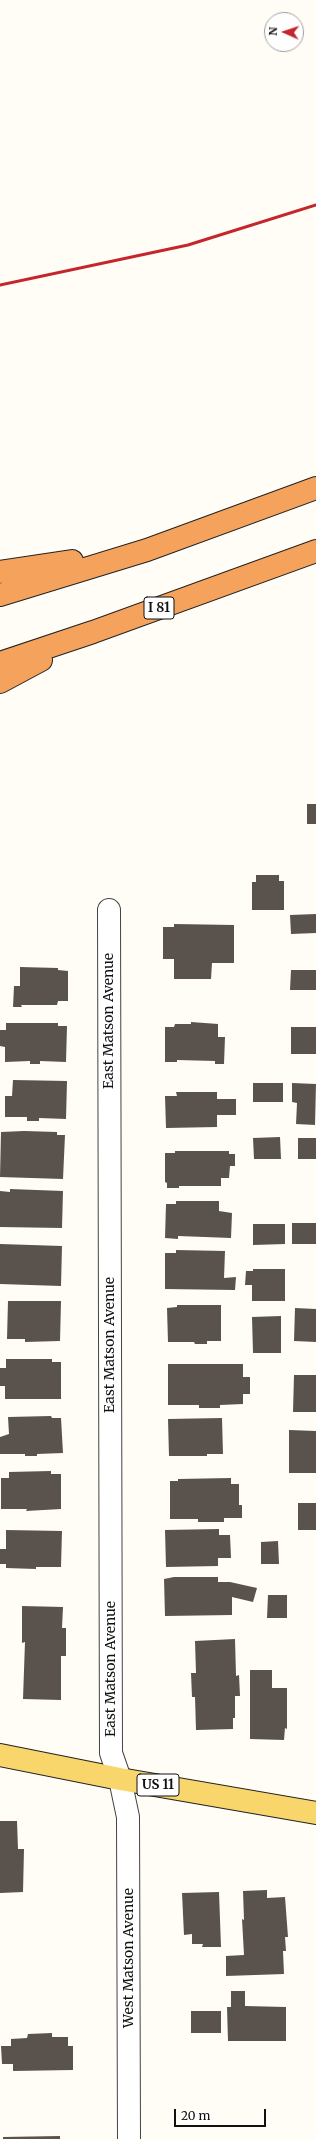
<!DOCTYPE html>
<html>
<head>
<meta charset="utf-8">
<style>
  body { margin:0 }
  #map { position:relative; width:316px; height:2139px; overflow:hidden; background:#fffdf5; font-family:Merriweather,serif }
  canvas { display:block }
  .north { position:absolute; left:264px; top:12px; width:40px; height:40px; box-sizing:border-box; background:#fff; border:1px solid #a0a0a0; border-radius:50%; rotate:273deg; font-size:11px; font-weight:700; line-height:16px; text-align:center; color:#111 }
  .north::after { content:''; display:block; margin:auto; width:14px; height:18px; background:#c4262e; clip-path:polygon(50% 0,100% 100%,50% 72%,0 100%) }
  .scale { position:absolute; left:174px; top:2109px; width:92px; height:18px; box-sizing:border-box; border:2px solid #111; border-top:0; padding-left:5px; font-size:12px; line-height:14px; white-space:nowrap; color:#111; -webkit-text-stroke:3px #fff; paint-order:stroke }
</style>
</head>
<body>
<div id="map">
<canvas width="316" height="2139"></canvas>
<div class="north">N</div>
<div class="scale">20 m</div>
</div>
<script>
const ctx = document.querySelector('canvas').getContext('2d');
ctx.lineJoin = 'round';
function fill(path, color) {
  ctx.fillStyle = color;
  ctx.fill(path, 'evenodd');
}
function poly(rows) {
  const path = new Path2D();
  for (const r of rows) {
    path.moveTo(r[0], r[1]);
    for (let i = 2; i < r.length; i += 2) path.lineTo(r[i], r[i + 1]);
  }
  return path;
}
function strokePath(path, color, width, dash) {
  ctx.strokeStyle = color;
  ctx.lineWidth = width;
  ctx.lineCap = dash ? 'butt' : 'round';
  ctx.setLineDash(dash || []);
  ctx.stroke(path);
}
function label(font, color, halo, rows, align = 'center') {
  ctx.font = font + ' Merriweather,serif';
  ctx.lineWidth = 4;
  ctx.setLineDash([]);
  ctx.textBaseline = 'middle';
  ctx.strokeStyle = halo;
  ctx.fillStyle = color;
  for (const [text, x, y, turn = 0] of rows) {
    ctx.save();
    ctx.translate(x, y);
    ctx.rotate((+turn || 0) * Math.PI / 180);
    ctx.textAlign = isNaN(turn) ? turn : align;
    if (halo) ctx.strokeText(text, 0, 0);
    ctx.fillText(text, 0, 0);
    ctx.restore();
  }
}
fill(poly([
  [307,804,316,804,316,824,307,824],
  [256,875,279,875,279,881,284,881,284,910,252,910,252,882,256,882],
  [316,914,316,933,291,934,290,915],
  [174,924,234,925,234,963,212,963,211,979,174,979,174,959,163,959,163,927,174,927],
  [20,967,58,968,58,970,68,971,68,1001,58,1001,57,1005,21,1005,22,1007,13,1007,14,986,20,986],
  [291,970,316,970,316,990,290,990],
  [191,1022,218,1024,218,1037,225,1037,224,1064,215,1064,215,1061,177,1060,177,1062,165,1062,165,1027,174,1027,175,1024,191,1024],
  [6,1023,58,1023,58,1026,67,1026,66,1062,40,1061,40,1064,30,1064,30,1061,5,1062,5,1047,0,1046,0,1030,6,1030],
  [291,1027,316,1027,316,1054,291,1054],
  [13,1080,67,1081,66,1119,39,1118,39,1121,27,1121,27,1117,5,1117,5,1096,12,1096],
  [253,1083,283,1083,283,1102,253,1102],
  [292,1083,316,1084,315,1125,296,1124,297,1103,292,1102],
  [176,1092,217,1092,217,1099,236,1099,236,1115,217,1115,217,1127,166,1128,165,1096,177,1096],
  [24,1131,57,1132,57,1135,65,1135,63,1179,0,1177,1,1132],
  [280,1137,281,1159,254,1159,253,1138],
  [298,1138,316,1138,316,1159,298,1159],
  [175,1151,229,1151,229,1154,235,1154,235,1166,230,1166,229,1178,221,1178,221,1186,179,1186,179,1188,167,1188,167,1183,165,1182,165,1153,175,1153],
  [10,1189,63,1191,62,1228,0,1227,0,1191,10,1192],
  [176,1201,219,1201,219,1211,232,1213,231,1238,178,1236,178,1239,165,1238,166,1204,176,1204],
  [292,1223,316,1223,316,1244,292,1244],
  [253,1224,285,1224,285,1244,253,1245],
  [0,1244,62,1246,61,1286,0,1284],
  [176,1250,225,1251,224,1278,236,1277,235,1290,165,1289,165,1253,176,1253],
  [253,1269,285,1269,285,1301,252,1301,252,1285,245,1285,246,1271,253,1271],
  [8,1301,61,1301,60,1341,25,1342,25,1339,7,1339],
  [177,1305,221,1305,221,1341,207,1341,207,1344,195,1344,194,1342,168,1342,167,1308,177,1307],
  [295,1308,316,1309,316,1342,294,1341],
  [281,1316,281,1353,253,1353,252,1317],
  [6,1359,52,1359,52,1362,61,1362,61,1399,5,1399,5,1386,0,1386,0,1368,6,1368],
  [168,1364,243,1364,243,1377,250,1377,250,1394,243,1394,243,1404,220,1405,220,1408,199,1408,199,1405,168,1405],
  [294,1375,316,1375,316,1412,293,1412],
  [51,1416,52,1418,61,1418,63,1453,37,1454,37,1456,25,1456,25,1454,0,1454,0,1437,9,1434,8,1417],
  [222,1418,223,1454,207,1454,207,1456,169,1456,168,1419],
  [289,1430,316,1431,316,1473,289,1473],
  [51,1471,51,1474,61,1474,61,1509,26,1511,27,1509,1,1509,1,1478,9,1478,9,1472],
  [231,1478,231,1484,239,1484,239,1505,242,1505,242,1518,224,1518,224,1522,198,1522,198,1519,170,1519,170,1481,178,1481,178,1479],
  [298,1503,316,1503,316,1530,298,1530],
  [219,1529,219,1535,230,1535,231,1558,218,1558,218,1566,166,1567,165,1530],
  [6,1530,62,1531,61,1567,36,1567,36,1569,6,1568,6,1564,0,1564,0,1549,6,1549],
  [278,1541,279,1564,261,1564,261,1542],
  [174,1577,218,1577,218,1582,230,1582,257,1588,253,1602,232,1597,232,1615,165,1616,164,1579],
  [268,1595,287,1595,287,1618,267,1618],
  [22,1606,63,1607,62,1628,66,1628,66,1656,61,1656,61,1700,23,1699,25,1642,22,1643],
  [235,1639,236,1676,239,1675,240,1696,235,1696,235,1718,233,1718,233,1729,196,1730,195,1697,192,1697,191,1673,196,1673,195,1641],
  [250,1670,272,1670,272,1688,287,1688,287,1729,285,1728,284,1740,250,1739],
  [0,1821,17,1821,18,1849,24,1849,23,1892,0,1893],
  [267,1890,267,1898,285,1897,288,1937,285,1937,286,1951,283,1951,284,1974,226,1976,226,1956,244,1955,242,1919,244,1920,243,1891],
  [219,1892,221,1947,202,1947,203,1944,192,1944,192,1934,184,1935,182,1893],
  [231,1991,245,1991,245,2006,286,2007,286,2041,228,2041,227,2007,231,2007],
  [191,2011,221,2011,221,2033,191,2033],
  [52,2033,52,2037,68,2037,68,2046,73,2046,73,2070,13,2071,13,2064,2,2064,1,2046,11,2046,11,2039,27,2038,28,2034],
  [60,2136,60,2139,3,2139,3,2137]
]), '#5a524d');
const minor = poly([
  [109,910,111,1753,120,1779,128,1817,129,2139]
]);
const primary = poly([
  [0,1755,120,1779,316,1813]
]);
const motorway = poly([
  [0,572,72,561],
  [0,595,147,550,316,488],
  [0,663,93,632,316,551],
  [0,682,41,660]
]);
strokePath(minor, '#444', 24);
strokePath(primary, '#222', 24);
strokePath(motorway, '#222', 24);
strokePath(minor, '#fff', 22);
strokePath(primary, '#f9d66b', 22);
strokePath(motorway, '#f5a25d', 22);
strokePath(poly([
  [0,285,188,245,316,205]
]), '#c4262e', 3);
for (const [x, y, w] of [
  [159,608,30],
  [158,1785,42]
]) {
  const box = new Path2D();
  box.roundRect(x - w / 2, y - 11, w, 22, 3);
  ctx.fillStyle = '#fff';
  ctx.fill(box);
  strokePath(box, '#111', 1);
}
label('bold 13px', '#111', null, [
  ["I 81",159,608],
  ["US 11",158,1785]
]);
label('14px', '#111', '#fff', [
  ["East Matson Avenue",109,1021,-90],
  ["East Matson Avenue",110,1345,-90],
  ["East Matson Avenue",111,1669,-90],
  ["West Matson Avenue",129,1958,-90]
]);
</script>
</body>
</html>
